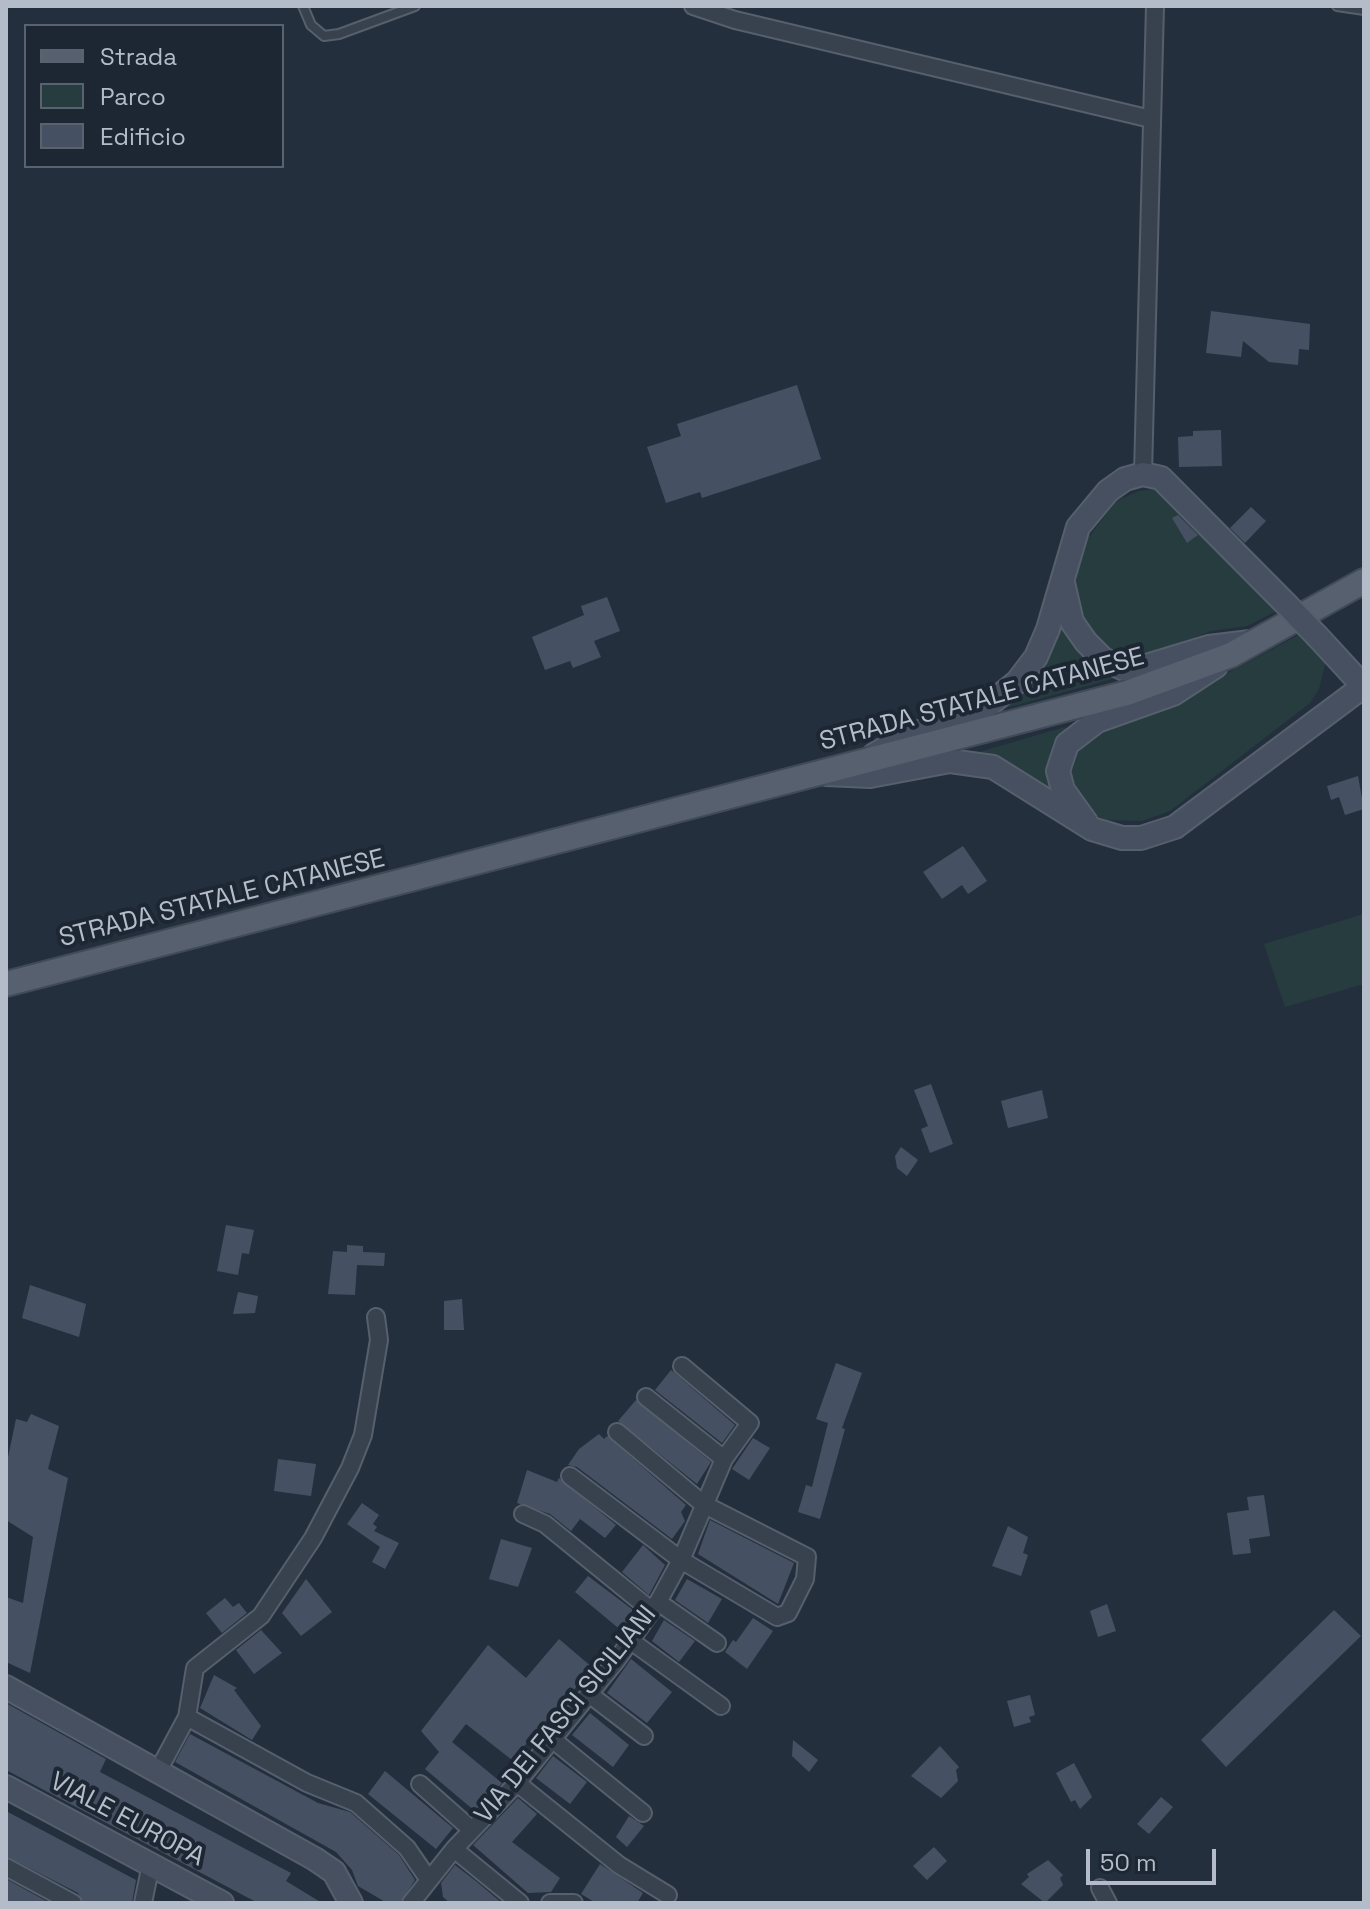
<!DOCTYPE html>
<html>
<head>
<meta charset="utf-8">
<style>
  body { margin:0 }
  #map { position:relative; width:1370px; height:1909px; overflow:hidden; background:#242f3e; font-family:"Space Grotesk",sans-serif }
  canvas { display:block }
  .frame { position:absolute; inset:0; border:8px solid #b4bcc9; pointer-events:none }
  .legend { position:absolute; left:24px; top:24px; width:260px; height:144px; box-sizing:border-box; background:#1d2633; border:2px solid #59626f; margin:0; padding:10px 14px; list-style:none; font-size:24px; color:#b4bcc9 }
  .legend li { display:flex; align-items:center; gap:16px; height:40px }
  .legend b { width:40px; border:2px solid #59626f }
  .scale { position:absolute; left:1086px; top:1849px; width:130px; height:36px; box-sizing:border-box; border:4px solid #b4bcc9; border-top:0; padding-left:10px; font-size:24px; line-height:28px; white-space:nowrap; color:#b4bcc9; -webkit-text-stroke:6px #1d2633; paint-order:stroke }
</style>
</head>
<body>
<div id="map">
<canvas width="1370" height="1909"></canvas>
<div class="frame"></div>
<ul class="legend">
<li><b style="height:10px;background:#56606e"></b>Strada</li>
<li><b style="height:22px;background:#263c3f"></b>Parco</li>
<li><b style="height:22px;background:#455162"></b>Edificio</li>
</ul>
<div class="scale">50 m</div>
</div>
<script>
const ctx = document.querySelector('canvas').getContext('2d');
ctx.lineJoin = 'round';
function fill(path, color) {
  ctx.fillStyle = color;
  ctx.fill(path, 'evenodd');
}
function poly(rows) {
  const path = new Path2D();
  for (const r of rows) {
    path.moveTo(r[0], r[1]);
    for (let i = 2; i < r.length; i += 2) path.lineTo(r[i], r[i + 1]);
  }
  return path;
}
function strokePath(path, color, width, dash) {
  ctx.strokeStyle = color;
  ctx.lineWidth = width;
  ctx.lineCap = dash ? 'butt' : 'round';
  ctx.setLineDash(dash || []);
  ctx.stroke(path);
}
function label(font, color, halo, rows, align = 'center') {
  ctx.font = font + ' "Space Grotesk",sans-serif';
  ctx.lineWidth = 8;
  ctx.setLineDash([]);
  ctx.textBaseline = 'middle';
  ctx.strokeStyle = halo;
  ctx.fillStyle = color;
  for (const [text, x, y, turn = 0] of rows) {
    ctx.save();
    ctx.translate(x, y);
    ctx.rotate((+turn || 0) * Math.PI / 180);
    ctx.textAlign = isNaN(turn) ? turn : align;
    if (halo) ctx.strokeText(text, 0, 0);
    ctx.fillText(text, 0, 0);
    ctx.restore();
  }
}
fill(poly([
  [1155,489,1168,492,1283,608,1247,626,1211,631,1138,660,1116,656,1088,636,1072,591,1082,546,1116,501,1139,491],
  [1057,617,1119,677,999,710,998,708],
  [1304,632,1328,654,1319,689,1310,703,1170,811,1142,821,1108,820,1089,813,1074,798,1064,763,1084,736,1168,705],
  [1065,727,1067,729,1054,741,1048,762,1052,793,972,754],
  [1364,914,1364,984,1285,1007,1264,944]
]), '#263c3f');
fill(poly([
  [1211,311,1310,324,1309,350,1299,349,1298,365,1269,362,1243,341,1241,357,1206,353],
  [797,385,821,459,702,498,700,492,666,503,647,447,681,436,677,424],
  [1221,430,1222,466,1179,467,1178,437,1193,436,1193,431],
  [1251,507,1266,521,1245,543,1230,528],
  [1178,515,1198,535,1187,543,1172,518],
  [607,597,620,631,594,641,601,657,573,668,570,661,545,670,532,637,584,615,581,606],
  [1358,776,1364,809,1345,815,1339,797,1331,800,1327,786],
  [963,846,987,881,968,894,962,885,942,899,923,872],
  [931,1084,953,1144,930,1153,921,1129,928,1126,914,1090],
  [1042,1090,1048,1118,1008,1128,1001,1101],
  [901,1147,918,1160,907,1176,897,1168,895,1156],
  [226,1225,254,1230,249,1254,242,1253,238,1275,217,1271],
  [347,1245,363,1246,363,1252,385,1253,384,1266,357,1265,355,1295,328,1294,333,1251,347,1252],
  [30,1285,86,1304,79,1337,22,1318],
  [238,1292,258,1296,255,1313,233,1314],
  [462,1299,464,1330,444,1330,444,1301],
  [836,1363,862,1373,842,1428,845,1429,820,1519,798,1512,806,1485,812,1487,828,1423,816,1419],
  [671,1370,735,1425,722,1443,655,1390],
  [636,1400,711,1462,697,1484,618,1421],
  [31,1414,59,1426,48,1469,68,1478,30,1673,6,1662,6,1597,23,1603,33,1537,6,1520,6,1467,16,1419,27,1422],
  [599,1434,604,1439,607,1436,686,1505,681,1512,685,1521,672,1539,577,1467,568,1465,579,1449],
  [753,1438,770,1448,749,1480,732,1469],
  [278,1459,316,1464,311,1496,274,1491],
  [527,1470,557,1482,559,1478,616,1525,605,1538,580,1519,571,1531,550,1514,517,1503],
  [1264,1495,1270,1536,1249,1539,1251,1553,1233,1555,1227,1513,1249,1510,1247,1497],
  [362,1503,379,1515,373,1524,377,1527,374,1531,399,1543,385,1569,372,1562,380,1547,347,1524],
  [710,1520,794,1563,778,1604,698,1554],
  [1008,1526,1028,1537,1023,1553,1028,1555,1021,1576,992,1566],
  [501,1539,532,1548,518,1587,489,1579],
  [643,1545,665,1565,649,1595,622,1572],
  [588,1576,637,1613,623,1632,575,1592],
  [306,1579,332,1612,301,1636,282,1613],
  [687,1579,722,1599,708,1623,675,1600],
  [225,1598,233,1607,239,1603,247,1613,222,1633,206,1613],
  [1107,1604,1116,1631,1098,1637,1090,1611],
  [1334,1610,1361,1636,1226,1767,1201,1740],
  [753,1618,773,1631,747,1669,725,1652,733,1640,736,1642],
  [664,1620,695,1641,679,1662,652,1641],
  [261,1630,282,1653,254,1674,236,1650],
  [559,1639,593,1668,512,1760,466,1724,452,1742,502,1783,476,1810,470,1807,425,1769,439,1752,421,1731,488,1645,526,1678],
  [631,1659,672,1692,647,1723,607,1693],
  [214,1675,237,1688,234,1690,261,1726,252,1740,200,1708],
  [1030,1695,1035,1715,1029,1717,1031,1722,1014,1727,1007,1701],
  [6,1703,106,1759,100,1772,291,1873,286,1881,322,1903,258,1903,6,1770],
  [590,1713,629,1745,613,1767,572,1735],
  [190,1734,318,1803,350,1812,399,1855,415,1880,400,1903,387,1903,358,1886,352,1870,336,1852,175,1762],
  [793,1740,818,1760,809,1772,792,1756],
  [940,1746,959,1767,956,1770,958,1781,941,1798,911,1776],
  [553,1756,587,1782,570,1804,536,1778],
  [1074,1763,1092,1797,1080,1809,1075,1800,1071,1802,1056,1773],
  [385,1771,453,1828,436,1849,368,1794],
  [1161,1797,1173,1807,1149,1834,1137,1824],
  [518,1798,537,1814,512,1842,560,1878,551,1892,528,1893,473,1845],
  [6,1811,136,1880,132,1903,84,1903,78,1893,6,1856],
  [629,1816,644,1826,627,1847,616,1837],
  [934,1847,947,1861,927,1880,913,1866],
  [1048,1860,1063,1875,1060,1878,1063,1885,1045,1903,1021,1884,1029,1877,1027,1874],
  [600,1864,643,1893,637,1903,596,1903,581,1894],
  [455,1865,477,1882,502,1903,450,1903,443,1897,441,1883],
  [6,1879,50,1903,6,1903]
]), '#455162');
const lane = poly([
  [303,6,311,25,324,36,339,34,415,6],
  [1337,6,1364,10]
]);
const street = poly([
  [693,6,735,20,1151,119],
  [1143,474,1155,6],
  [646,1397,724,1459],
  [570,1476,681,1560,777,1617,788,1613,805,1579,807,1557,703,1504,617,1432],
  [523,1514,545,1524,652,1611],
  [658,1602,717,1643],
  [631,1641,721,1706],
  [589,1694,644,1736],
  [187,1717,307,1783,356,1803,407,1848,429,1880],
  [552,1739,643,1813],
  [158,1771,187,1717,195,1668,261,1616,313,1538,350,1468,363,1435,379,1340,376,1317],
  [517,1783,619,1865,668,1895],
  [420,1784,472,1830],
  [454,1849,520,1903],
  [6,1867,73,1903],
  [1100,1888,1108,1903],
  [143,1903,151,1864],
  [411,1903,454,1849,517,1783,616,1661,658,1602,681,1560,724,1459,750,1423,682,1366],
  [550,1903,574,1903]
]);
const secondary = poly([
  [1063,583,1072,622,1086,642,1103,659,1124,669,1140,668,1209,647,1250,642],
  [1318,637,1364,687],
  [874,755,906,736,976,715,1017,682,1036,657,1048,629,1078,527,1108,491,1125,479,1143,474,1161,478,1286,604],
  [826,774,870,776,950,761,993,767,1092,829,1122,838,1141,838,1175,827,1364,686],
  [1086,822,1063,790,1058,771,1067,744,1097,721,1173,694,1216,666],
  [6,1687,315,1859,334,1872,351,1903],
  [6,1787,222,1903]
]);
const primary = poly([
  [6,984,1127,693,1231,655,1364,581]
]);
strokePath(lane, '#565f6c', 12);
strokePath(street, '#565f6c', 20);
strokePath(secondary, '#565f6c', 26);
strokePath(primary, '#414a57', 28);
strokePath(lane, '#38414e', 8);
strokePath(street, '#38414e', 16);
strokePath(secondary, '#465061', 22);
strokePath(primary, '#56606e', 24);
const secondaryBridge = poly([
  [1286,604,1318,637]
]);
strokePath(secondaryBridge, '#565f6c', 26, []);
strokePath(secondaryBridge, '#465061', 22);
label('26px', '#b4bcc9', '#1d2633', [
  ["STRADA STATALE CATANESE",982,700,-15],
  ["STRADA STATALE CATANESE",222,899,-14],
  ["VIA DEI FASCI SICILIANI",566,1715,-51],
  ["VIALE EUROPA",127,1820,28]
]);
</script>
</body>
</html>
